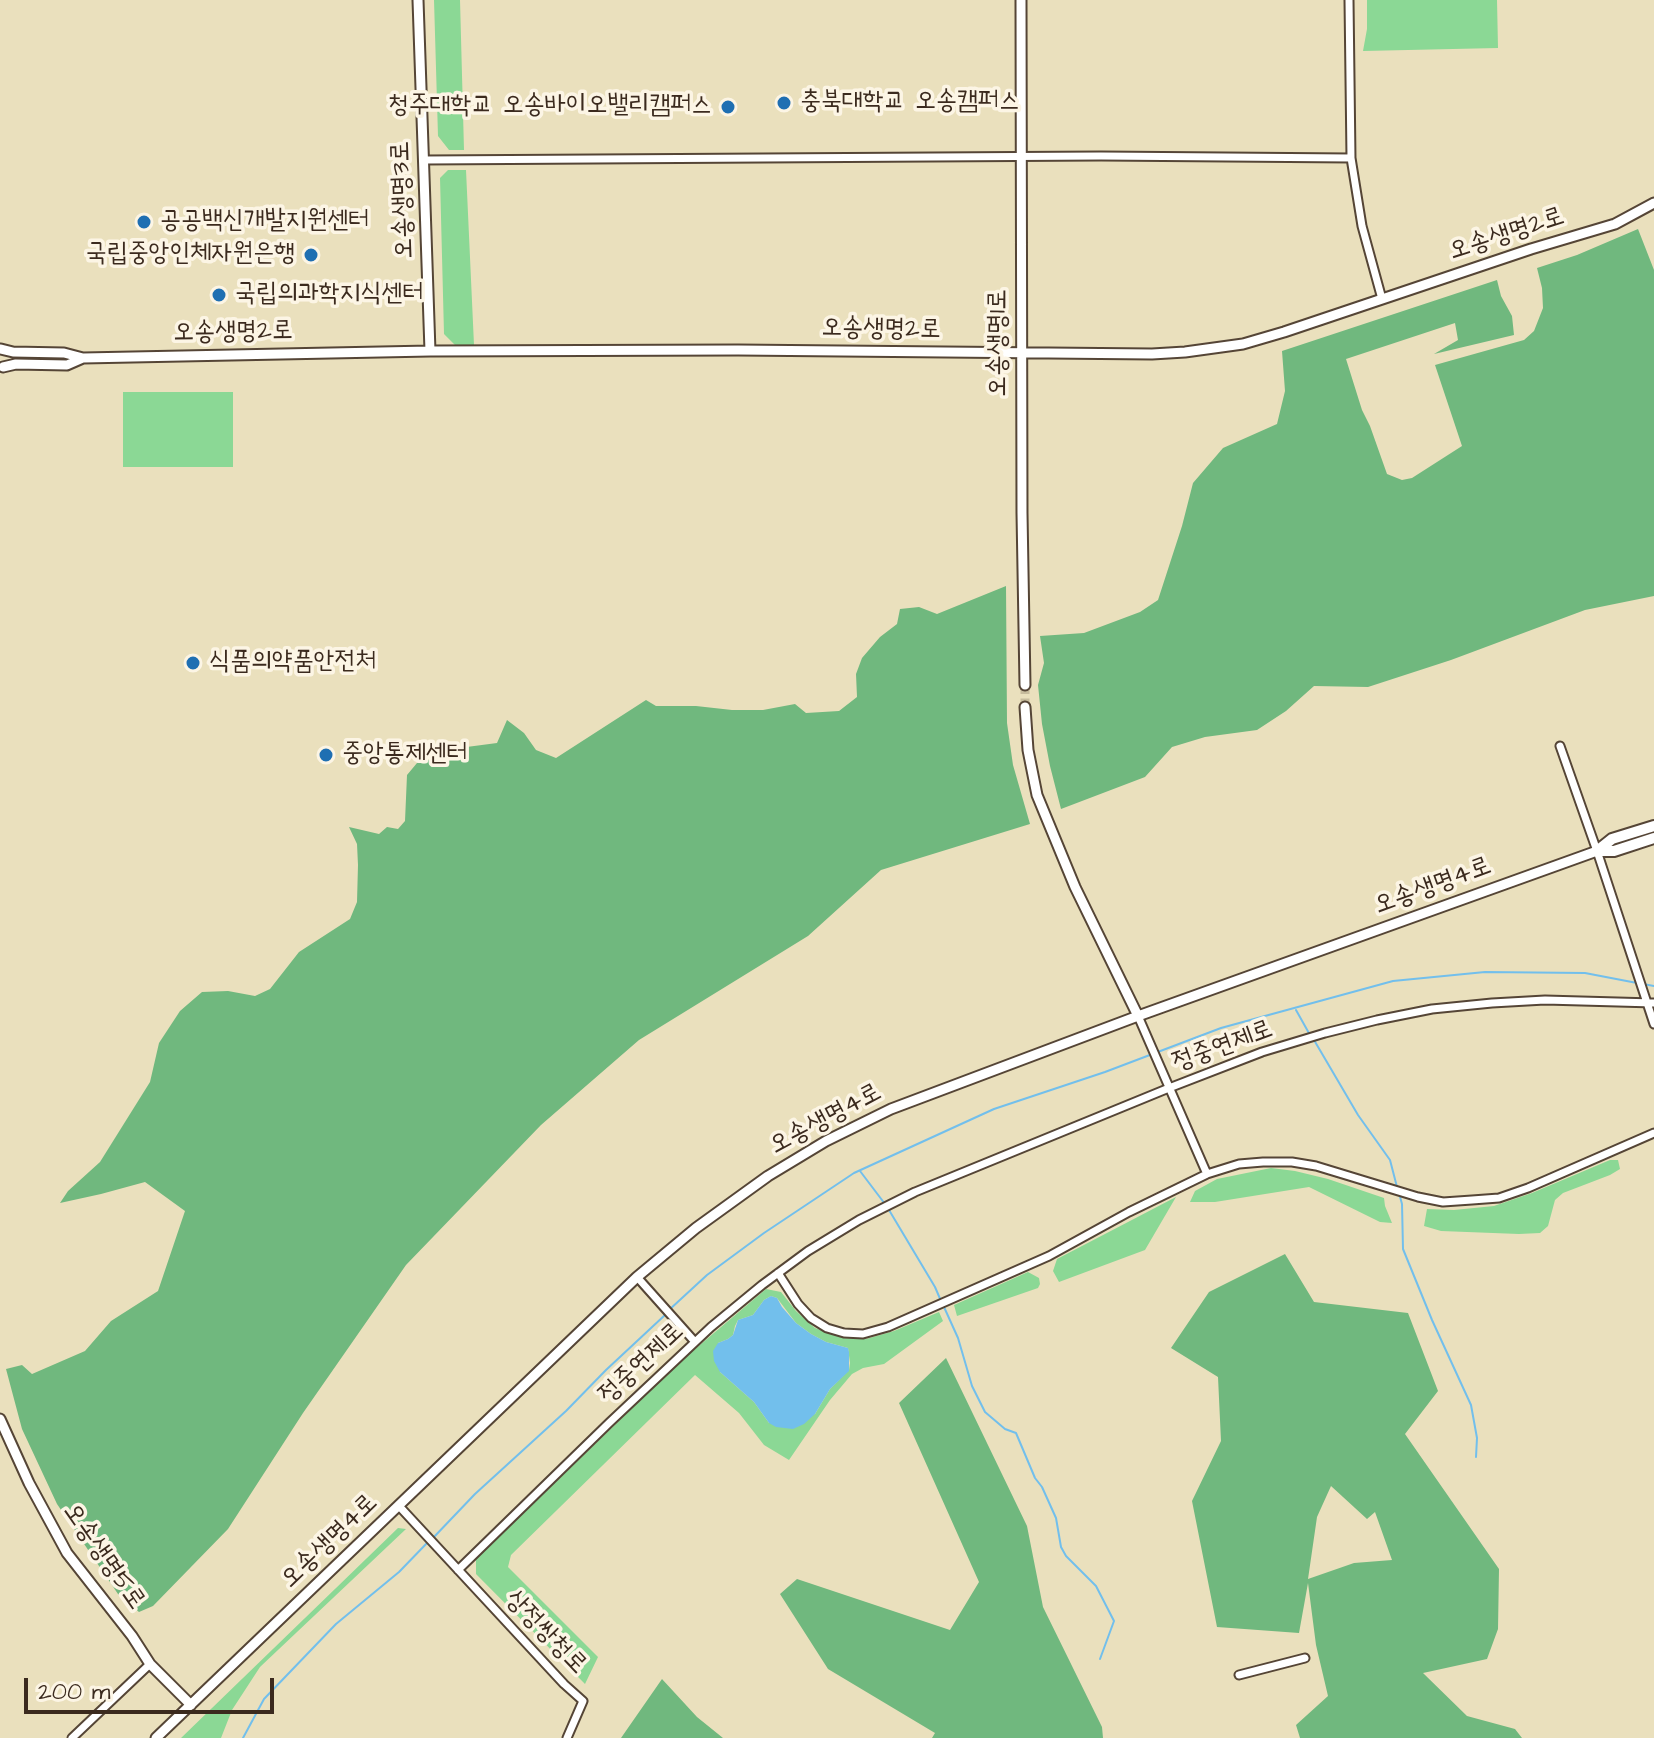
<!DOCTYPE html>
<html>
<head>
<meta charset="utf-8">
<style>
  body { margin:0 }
  #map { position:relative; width:1654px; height:1738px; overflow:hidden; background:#eae0bd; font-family:"Architects Daughter",sans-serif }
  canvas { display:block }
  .scale { position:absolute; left:24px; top:1678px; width:250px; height:36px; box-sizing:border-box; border:4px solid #3b2a1e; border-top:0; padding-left:10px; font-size:24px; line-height:28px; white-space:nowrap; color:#3b2a1e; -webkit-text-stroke:6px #fcf5e5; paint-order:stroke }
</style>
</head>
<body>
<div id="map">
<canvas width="1654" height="1738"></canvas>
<div class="scale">200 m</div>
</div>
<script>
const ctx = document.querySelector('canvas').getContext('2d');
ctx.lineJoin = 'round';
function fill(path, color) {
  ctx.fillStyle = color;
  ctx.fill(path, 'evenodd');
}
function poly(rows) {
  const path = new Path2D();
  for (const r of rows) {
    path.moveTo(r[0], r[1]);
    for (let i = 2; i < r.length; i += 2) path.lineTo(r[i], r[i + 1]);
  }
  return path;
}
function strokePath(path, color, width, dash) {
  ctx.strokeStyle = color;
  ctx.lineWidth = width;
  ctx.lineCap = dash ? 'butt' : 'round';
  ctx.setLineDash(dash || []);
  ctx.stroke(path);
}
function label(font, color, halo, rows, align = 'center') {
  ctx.font = font + ' "Architects Daughter","Poor Story",sans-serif';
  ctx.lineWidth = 7;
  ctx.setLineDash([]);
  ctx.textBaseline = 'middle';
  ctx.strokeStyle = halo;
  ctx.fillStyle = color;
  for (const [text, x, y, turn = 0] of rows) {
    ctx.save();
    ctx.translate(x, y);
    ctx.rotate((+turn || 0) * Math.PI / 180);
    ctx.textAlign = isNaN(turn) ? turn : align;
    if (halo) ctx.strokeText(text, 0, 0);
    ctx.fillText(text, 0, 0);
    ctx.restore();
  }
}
fill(poly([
  [434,0,460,0,464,150,449,150,438,136],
  [1367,0,1497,0,1498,48,1363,51,1367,29],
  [448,170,466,170,474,345,455,345,444,334,440,178],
  [123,392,233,392,233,467,123,467],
  [1610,1160,1618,1160,1620,1169,1610,1175,1563,1193,1555,1200,1548,1226,1540,1233,1519,1234,1441,1231,1424,1226,1427,1209,1454,1210,1494,1206,1532,1193],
  [1271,1168,1295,1171,1328,1179,1384,1198,1385,1206,1392,1223,1380,1222,1309,1187,1215,1202,1190,1202,1195,1191,1217,1179],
  [1176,1197,1145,1250,1059,1282,1053,1271,1057,1259],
  [1028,1272,1039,1278,1040,1284,1038,1288,957,1316,954,1305],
  [766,1289,781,1292,796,1311,815,1328,843,1338,866,1339,894,1331,939,1312,943,1321,884,1364,863,1368,852,1374,830,1400,789,1460,764,1445,739,1413,695,1375,511,1555,508,1567,598,1657,585,1684,476,1574,476,1559,682,1360],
  [771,1296,777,1298,796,1323,811,1334,826,1342,848,1348,850,1363,849,1370,830,1389,815,1414,769,1423,754,1402,720,1372,718,1343,728,1339,733,1335,735,1326,738,1320,753,1315,764,1300],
  [398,1528,406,1529,260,1667,232,1710,221,1738,181,1738]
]), '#8bd895');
fill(poly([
  [1638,229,1654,270,1654,596,1585,610,1451,660,1368,687,1314,686,1286,711,1257,730,1205,737,1172,747,1145,777,1061,809,1050,766,1042,724,1038,685,1044,663,1040,636,1084,633,1140,612,1158,600,1182,526,1193,483,1223,448,1277,424,1285,391,1282,351,1497,280,1501,296,1512,316,1514,335,1434,354,1458,340,1455,323,1346,359,1362,410,1370,426,1387,474,1402,480,1412,478,1462,446,1435,365,1524,340,1534,331,1543,308,1542,288,1537,268,1577,255],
  [1006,586,1007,723,1013,765,1030,824,881,870,808,936,639,1040,541,1125,406,1265,303,1413,228,1529,153,1606,139,1612,118,1594,57,1504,22,1429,6,1369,22,1365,32,1374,85,1351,111,1321,158,1291,185,1211,145,1182,101,1194,60,1203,68,1191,100,1162,150,1082,159,1043,180,1011,202,992,228,991,255,996,270,989,299,952,350,919,357,902,358,865,357,844,349,827,379,834,387,827,398,829,405,821,407,775,417,763,431,759,449,761,459,748,497,743,507,720,524,733,536,750,556,758,646,700,656,706,696,706,732,710,763,710,795,704,806,713,839,711,857,697,856,674,862,658,880,637,897,624,900,609,919,607,937,614],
  [1285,1254,1314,1302,1408,1313,1438,1391,1405,1434,1499,1569,1498,1629,1487,1659,1423,1673,1467,1716,1515,1729,1522,1738,1300,1738,1296,1725,1328,1696,1316,1645,1308,1583,1299,1633,1217,1627,1192,1501,1221,1441,1218,1377,1171,1348,1209,1292],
  [1331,1486,1367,1519,1375,1512,1392,1560,1354,1563,1308,1579,1317,1517],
  [946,1358,1027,1526,1043,1607,1102,1727,1103,1738,932,1738,935,1733,828,1669,780,1594,797,1579,950,1630,979,1582,899,1403],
  [662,1679,697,1717,723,1738,621,1738]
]), '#70b87e');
fill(poly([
  [771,1296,777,1298,782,1307,796,1323,811,1334,826,1342,848,1348,849,1352,849,1371,830,1389,815,1414,804,1424,793,1429,776,1427,769,1423,754,1402,720,1372,714,1361,713,1351,718,1343,728,1339,733,1335,738,1320,753,1315,764,1300]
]), '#72bfec');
strokePath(poly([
  [1643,984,1654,986],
  [1296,1010,1310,1035],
  [1314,1040,1358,1115,1390,1160,1397,1187],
  [860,1171,885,1204],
  [1399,1193,1402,1204,1403,1249,1432,1320,1471,1405,1477,1438,1476,1457],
  [889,1210,935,1287,941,1301],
  [944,1307,958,1338,972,1386,985,1412,1005,1429,1016,1433,1035,1478,1042,1487,1056,1518,1061,1547,1066,1556,1096,1586,1114,1621,1100,1659],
  [669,1310,707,1275,764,1233,854,1173,994,1109,1105,1072,1221,1028,1393,981,1485,972,1585,973,1637,983],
  [433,1538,475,1494,566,1411,606,1370,665,1315],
  [243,1738,264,1699,336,1624,399,1572,428,1542]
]), '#72bfec', 2);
strokePath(poly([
  [1025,685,1025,707]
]), '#c7bc9d', 9, [9, 4.5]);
const minor = poly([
  [1349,0,1351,158,1362,226,1382,299],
  [425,160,1101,156,1351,158],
  [1560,746,1597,851,1654,1024],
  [1138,1016,1207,1174],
  [778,1273,798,1304,811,1318,827,1328,844,1333,863,1334,888,1327,1049,1256,1129,1212,1207,1174,1239,1164,1263,1162,1292,1162,1316,1166,1418,1197,1443,1202,1472,1200,1499,1198,1528,1188,1654,1133],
  [637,1277,695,1342],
  [399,1506,564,1684,583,1701,567,1738],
  [458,1570,609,1423,711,1327,762,1285,808,1251,859,1220,915,1192,1169,1088,1262,1052,1325,1033,1377,1020,1432,1009,1492,1003,1545,1000,1654,1003],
  [1239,1675,1305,1658],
  [72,1738,150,1664]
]);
const tertiary = poly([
  [418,0,430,351],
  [1021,0,1022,513,1025,685],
  [1,349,13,352,64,353,83,358,430,351,738,350,1152,354,1185,352,1243,344,1284,332,1531,249,1615,224,1654,203],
  [3,367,16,364,67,365,83,358],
  [1025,707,1028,750,1037,795,1075,887,1138,1016],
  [0,1419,29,1483,67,1553,132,1636,150,1664,191,1705],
  [156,1738,637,1277,696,1228,768,1176,826,1141,891,1109,1138,1016,1597,851]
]);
const secondary = poly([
  [1597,851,1612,839,1654,826],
  [1597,851,1614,851,1654,838]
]);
strokePath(minor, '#554536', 11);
strokePath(tertiary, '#554536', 13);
strokePath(secondary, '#554536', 14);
strokePath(minor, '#fff', 7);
strokePath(tertiary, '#fff', 9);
strokePath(secondary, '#fff', 10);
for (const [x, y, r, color] of [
  [784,103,8,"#1f6fb2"],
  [728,107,8,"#1f6fb2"],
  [144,222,8,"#1f6fb2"],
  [311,255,8,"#1f6fb2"],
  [219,295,8,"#1f6fb2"],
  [193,663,8,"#1f6fb2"],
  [326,755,8,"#1f6fb2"]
]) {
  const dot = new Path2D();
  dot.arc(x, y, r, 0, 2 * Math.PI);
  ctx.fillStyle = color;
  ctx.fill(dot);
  strokePath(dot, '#fcf5e5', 3);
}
label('26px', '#3b2a1e', '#fcf5e5', [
  ["충북대학교 오송캠퍼스",800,103],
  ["청주대학교 오송바이오밸리캠퍼스",712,107,"right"],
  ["공공백신개발지원센터",160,222],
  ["국립중앙인체자원은행",295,255,"right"],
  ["국립의과학지식센터",235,295],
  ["식품의약품안전처",209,663],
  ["중앙통제센터",342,755]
], 'left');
label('26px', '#3b2a1e', '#fcf5e5', [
  ["오송생명3로",404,200,-92],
  ["오송생명2로",1507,235,-18],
  ["오송생명2로",881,330,1],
  ["오송생명2로",233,333,-1],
  ["오송생명1로",1000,343,-90],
  ["오송생명4로",1433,887,-20],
  ["정중연제로",1223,1047,-20],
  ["오송생명4로",826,1120,-28],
  ["정중연제로",642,1364,-43],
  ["오송생명4로",330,1542,-44],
  ["오송생명5로",103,1557,55],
  ["상정쌍청로",545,1633,46]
]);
</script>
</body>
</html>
